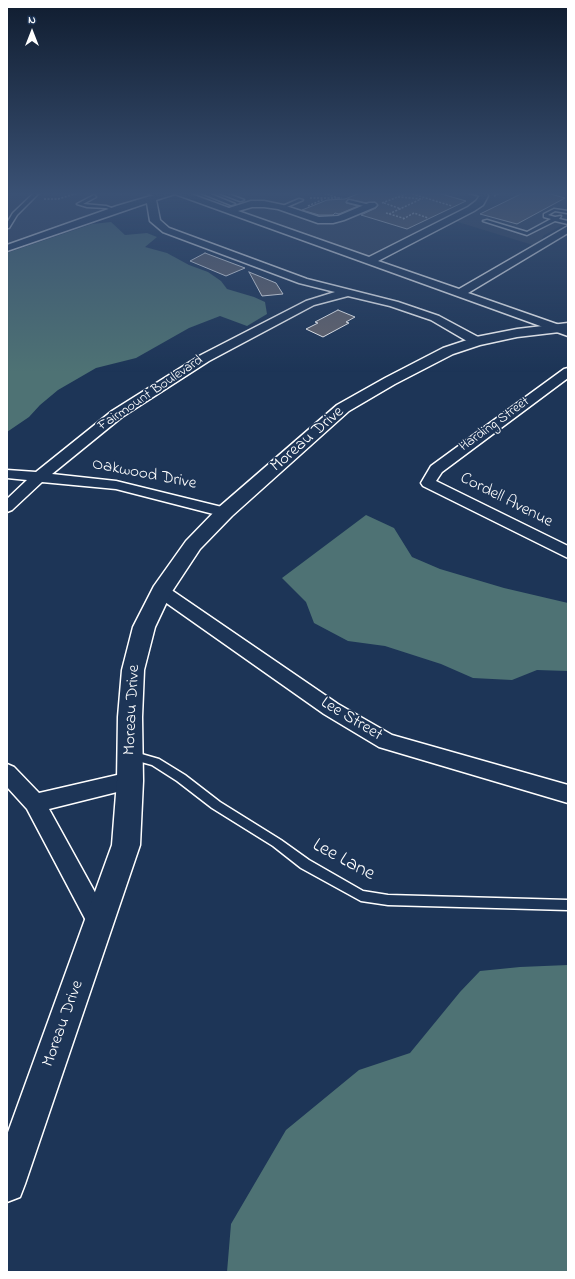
<!DOCTYPE html>
<html>
<head>
<meta charset="utf-8">
<style>
  body { margin:0 }
  #map { position:relative; width:575px; height:1279px; overflow:hidden; background:#1d3557; font-family:"Indie Flower",sans-serif }
  canvas { display:block }
  .frame { position:absolute; inset:0; border:8px solid #fff; pointer-events:none }
  .north { position:absolute; left:12px; top:12px; width:40px; height:40px; -webkit-text-stroke:3px #1d3557; paint-order:stroke; rotate:0deg; font-size:11px; font-weight:700; line-height:16px; text-align:center; color:#fff }
  .north::after { content:''; display:block; margin:auto; width:14px; height:18px; background:#fff; clip-path:polygon(50% 0,100% 100%,50% 72%,0 100%) }
</style>
</head>
<body>
<div id="map">
<canvas width="575" height="1279"></canvas>
<div class="frame"></div>
<div class="north">N</div>
</div>
<script>
const ctx = document.querySelector('canvas').getContext('2d');
ctx.lineJoin = 'round';
function fill(path, color) {
  ctx.fillStyle = color;
  ctx.fill(path, 'evenodd');
}
function poly(rows) {
  const path = new Path2D();
  for (const r of rows) {
    path.moveTo(r[0], r[1]);
    for (let i = 2; i < r.length; i += 2) path.lineTo(r[i], r[i + 1]);
  }
  return path;
}
function strokePath(path, color, width, dash) {
  ctx.strokeStyle = color;
  ctx.lineWidth = width;
  ctx.lineCap = dash ? 'butt' : 'round';
  ctx.setLineDash(dash || []);
  ctx.stroke(path);
}
function label(font, color, halo, rows, align = 'center') {
  ctx.font = font + ' "Indie Flower",sans-serif';
  ctx.lineWidth = 3.5;
  ctx.setLineDash([]);
  ctx.textBaseline = 'middle';
  ctx.strokeStyle = halo;
  ctx.fillStyle = color;
  for (const [text, x, y, turn = 0] of rows) {
    ctx.save();
    ctx.translate(x, y);
    ctx.rotate((+turn || 0) * Math.PI / 180);
    ctx.textAlign = isNaN(turn) ? turn : align;
    if (halo) ctx.strokeText(text, 0, 0);
    ctx.fillText(text, 0, 0);
    ctx.restore();
  }
}
fill(poly([
  [7,193,160,193,7,246],
  [185,193,568,193,568,222,543,236,541,243,536,246,448,219,369,258]
]), '#32435e');
fill(poly([
  [111,222,125,235,147,233,157,237,145,247,167,253,189,265,208,272,221,281,227,289,254,297,265,302,267,314,247,326,220,316,189,328,136,358,96,368,58,390,40,405,29,417,7,432,7,253,92,224],
  [366,515,394,528,412,557,440,569,504,588,568,603,568,671,537,670,512,680,473,678,441,664,385,646,348,641,314,623,306,602,282,578],
  [568,965,568,1272,227,1272,231,1224,286,1130,359,1070,410,1053,460,992,480,971,520,967]
]), '#4e7274');
const building = poly([
  [360,193,438,193,466,201,407,229,361,215,376,208,378,205,375,202,366,203,348,199,346,203,358,206,339,214,335,213,333,215,319,215,302,210,327,200,345,199,360,193],
  [523,193,547,193,565,198,517,224,480,214,523,193],
  [205,253,245,268,226,276,190,261,205,253],
  [249,272,276,283,283,294,262,296,249,272],
  [338,310,355,317,346,322,349,323,323,337,306,329,318,323,315,322,338,310]
]);
fill(building, '#64646d');
strokePath(building, '#fff', 1);
const lane = poly([
  [34,193,39,193,17,215,9,228,7,228,7,223,13,213,34,193],
  [148,193,154,193,162,197,158,198,148,193],
  [201,193,208,193,235,204,231,205,201,193],
  [219,193,226,193,244,200,240,201,219,193],
  [470,193,478,193,486,196,484,197,470,193],
  [94,195,96,197,83,204,106,206,117,210,115,211,106,208,87,207,77,204,94,195],
  [299,199,303,200,282,209,278,208,299,199],
  [349,200,370,205,370,206,368,207,347,202,349,200],
  [554,209,568,211,567,213,555,211,548,215,555,217,561,216,559,219,568,221,568,224,555,221,527,235,483,221,487,220,527,232,551,219,544,217,544,214,554,209],
  [131,751,159,759,185,775,220,802,281,840,309,860,363,891,388,895,568,900,568,910,388,905,361,901,301,868,273,846,212,808,177,781,152,765,127,758,126,755,127,752,131,751]
]);
const street = poly([
  [161,193,188,193,229,208,251,201,264,201,283,205,319,217,338,216,369,203,375,203,377,205,375,207,344,220,333,223,318,223,278,209,264,207,252,207,238,211,369,257,468,207,476,201,481,194,487,194,488,196,483,205,474,211,378,261,459,289,568,226,568,233,468,293,568,328,568,336,175,194,156,200,160,220,169,228,307,279,398,302,439,316,480,338,482,341,480,344,476,345,472,344,431,320,390,306,348,296,314,305,209,361,122,417,52,474,116,481,230,509,233,512,230,515,225,517,116,489,42,482,12,510,7,512,7,499,27,480,7,478,7,470,36,472,112,411,201,355,306,301,335,292,299,283,163,232,150,221,147,203,7,251,7,245,117,206,161,193],
  [568,368,568,378,442,472,436,481,568,546,568,558,423,486,421,483,431,466,564,369,568,368],
  [161,585,167,587,338,704,392,735,568,785,568,803,379,747,324,714,155,595,152,591,155,587,161,585],
  [7,764,14,767,39,793,130,772,137,775,140,781,137,787,49,809,108,916,112,924,108,932,100,935,92,932,27,809,7,787,7,764]
]);
const secondary = poly([
  [568,323,568,331,517,337,480,345,453,354,395,384,349,411,232,516,200,549,171,593,155,627,144,670,142,717,143,781,140,845,25,1184,20,1197,7,1202,7,1135,112,845,117,781,118,717,122,670,133,627,154,586,186,541,218,508,337,405,385,378,443,348,476,337,517,329,568,323]
]);
strokePath(lane, '#fff', 3);
strokePath(street, '#fff', 3);
strokePath(secondary, '#fff', 3);
strokePath(poly([
  [324,193,338,198],
  [409,193,452,206],
  [120,194,124,193],
  [494,196,501,193],
  [398,197,423,199],
  [310,198,342,198],
  [44,199,58,199,78,193],
  [382,203,408,193],
  [384,203,401,209],
  [308,206,324,199],
  [386,213,406,219],
  [389,214,421,199],
  [403,219,414,213,428,218]
]), '#fff', 1.5, [2, 1.5]);
fill(lane, '#1d3557');
fill(street, '#1d3557');
fill(secondary, '#1d3557');
const sky = ctx.createLinearGradient(0, 0, 0, 372);
sky.addColorStop(0, '#101d30');
sky.addColorStop(0.52, '#3a5174');
sky.addColorStop(1, '#3a517400');
ctx.fillStyle = sky;
ctx.fillRect(0, 0, 575, 372);
label('14px', '#fff', '#1d3557', [
  ["Fairmount Boulevard",151,394,-34],
  ["Harding Street",495,425,-36]
]);
label('17px', '#fff', '#1d3557', [
  ["Moreau Drive",308,440,-41],
  ["Oakwood Drive",144,475,11],
  ["Cordell Avenue",506,501,27],
  ["Moreau Drive",133,710,-87],
  ["Lee Street",351,720,31],
  ["Moreau Drive",64,1024,-70]
]);
label('20px', '#fff', '#1d3557', [
  ["Lee Lane",343,861,28]
]);
</script>
</body>
</html>
